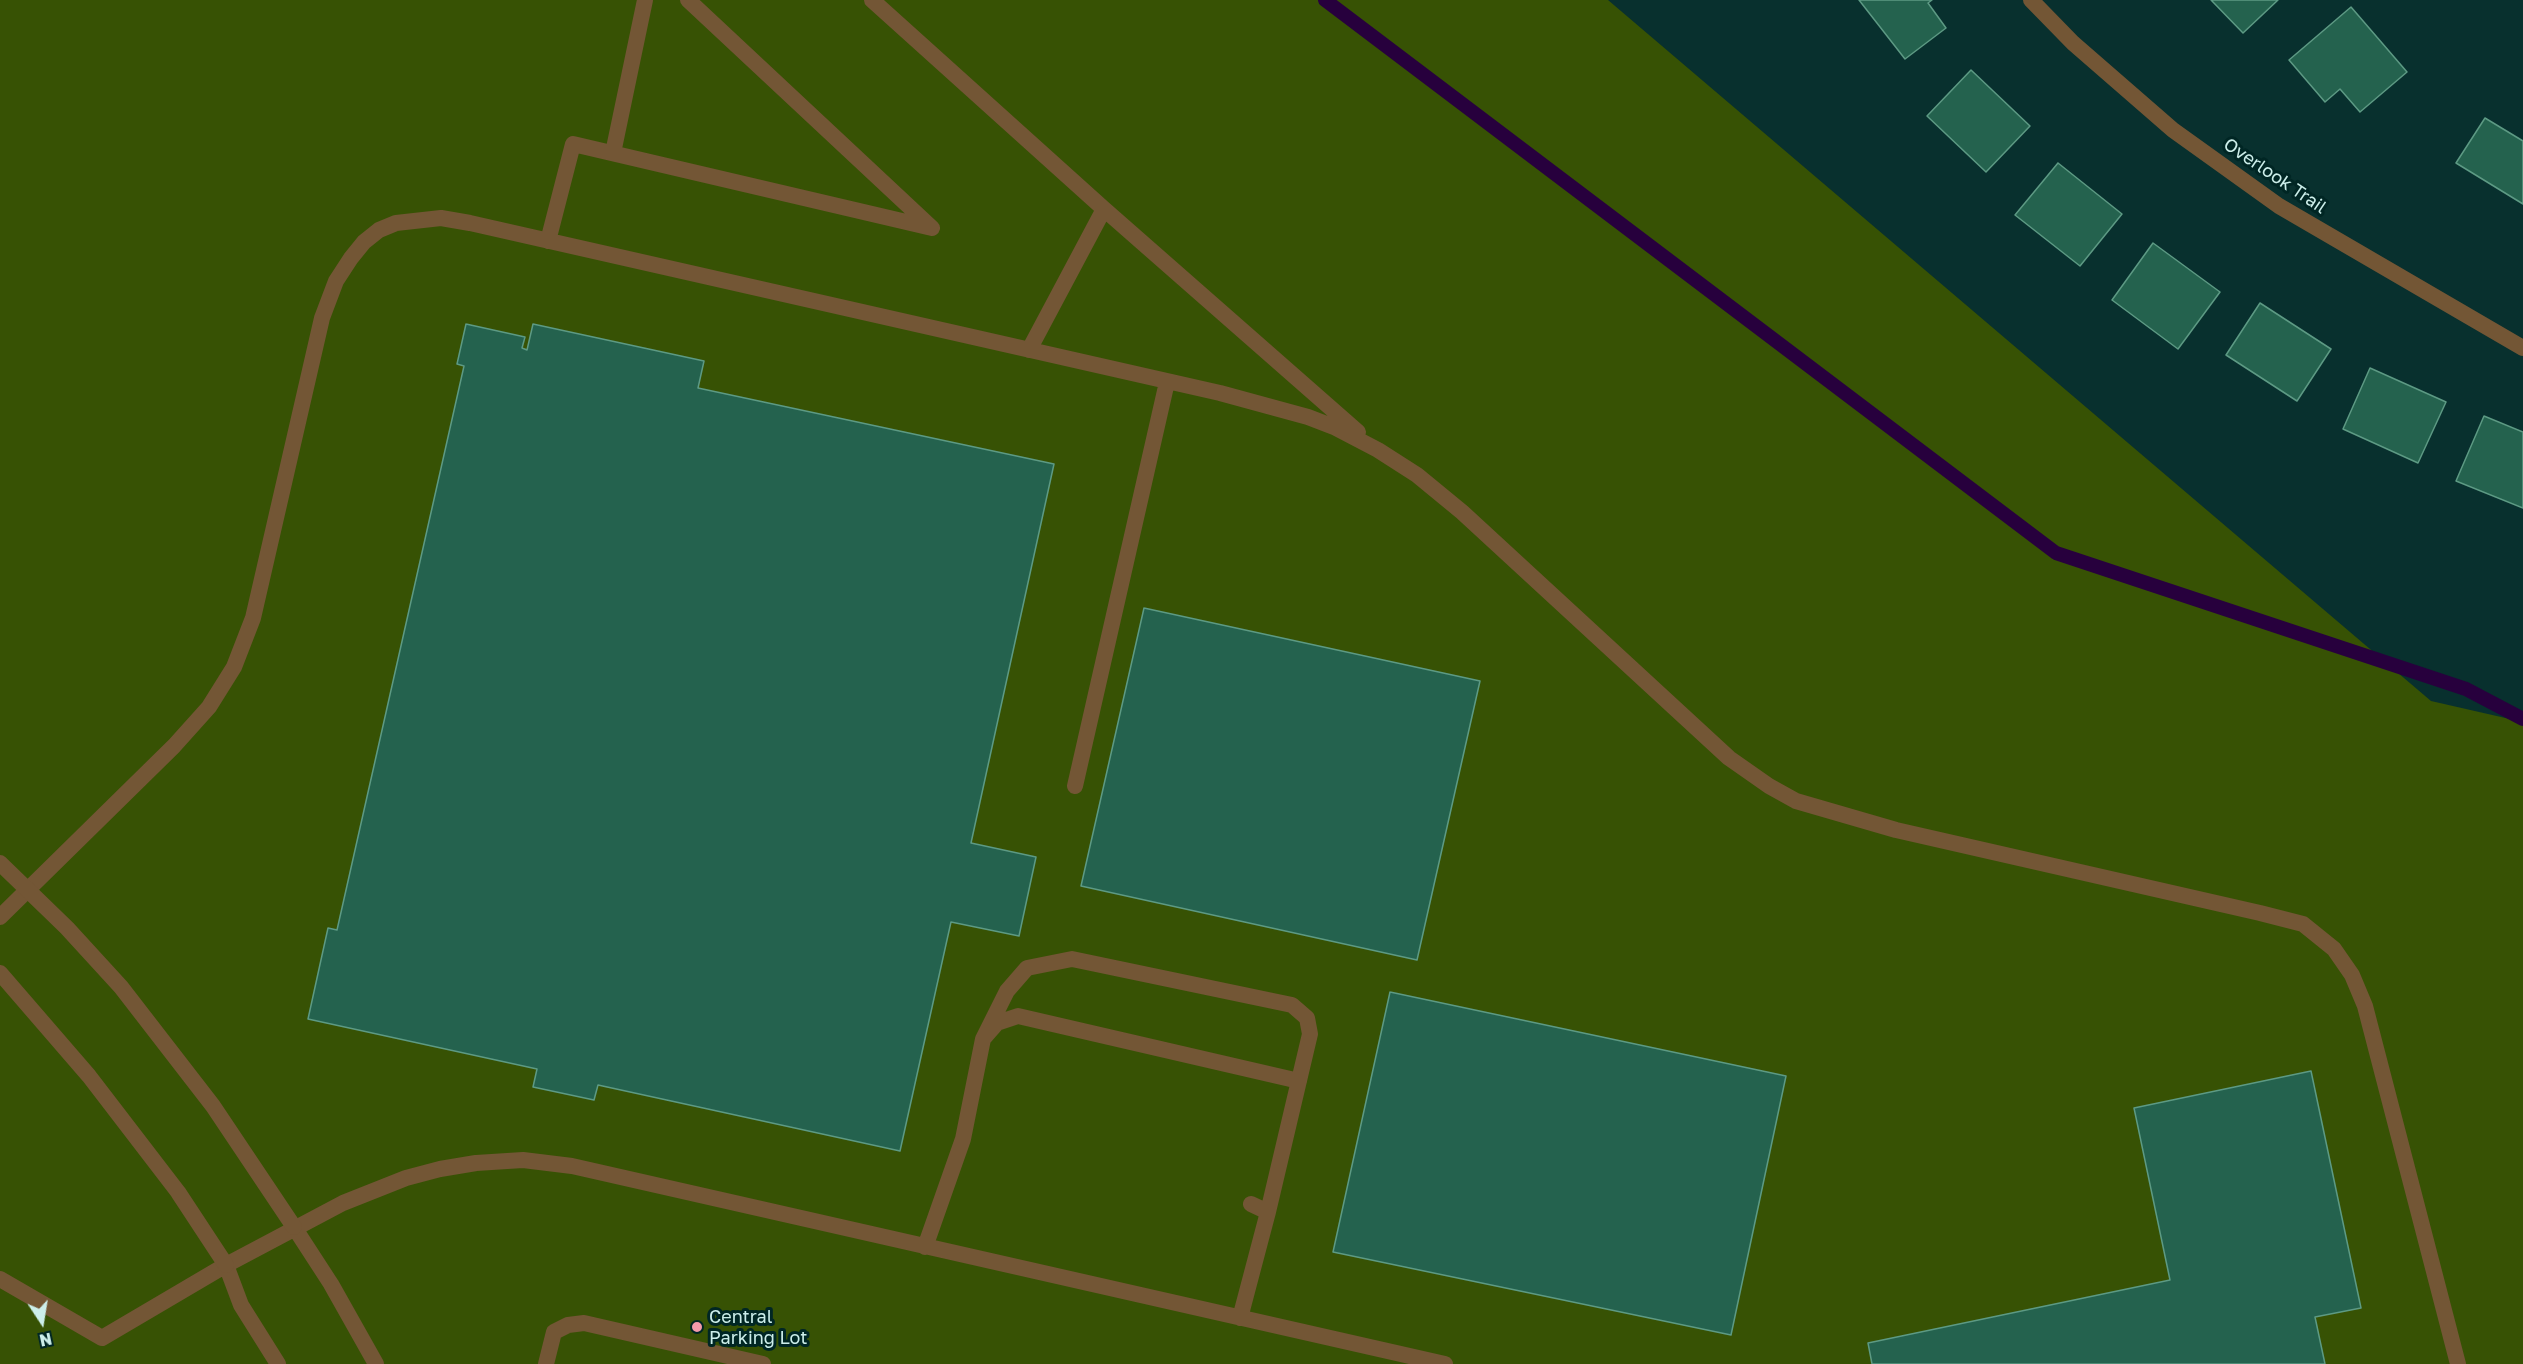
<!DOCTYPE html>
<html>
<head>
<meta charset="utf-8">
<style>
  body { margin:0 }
  #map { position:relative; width:2523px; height:1364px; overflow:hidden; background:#08302e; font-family:"Golos Text",sans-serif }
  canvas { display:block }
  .north { position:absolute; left:12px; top:1292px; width:60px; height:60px; -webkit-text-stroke:4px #002624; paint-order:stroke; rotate:168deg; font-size:16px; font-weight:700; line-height:24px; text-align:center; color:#cceeea }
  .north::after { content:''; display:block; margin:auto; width:21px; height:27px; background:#cceeea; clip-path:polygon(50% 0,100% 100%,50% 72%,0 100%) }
</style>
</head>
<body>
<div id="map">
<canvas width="2523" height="1364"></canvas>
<div class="north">N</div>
</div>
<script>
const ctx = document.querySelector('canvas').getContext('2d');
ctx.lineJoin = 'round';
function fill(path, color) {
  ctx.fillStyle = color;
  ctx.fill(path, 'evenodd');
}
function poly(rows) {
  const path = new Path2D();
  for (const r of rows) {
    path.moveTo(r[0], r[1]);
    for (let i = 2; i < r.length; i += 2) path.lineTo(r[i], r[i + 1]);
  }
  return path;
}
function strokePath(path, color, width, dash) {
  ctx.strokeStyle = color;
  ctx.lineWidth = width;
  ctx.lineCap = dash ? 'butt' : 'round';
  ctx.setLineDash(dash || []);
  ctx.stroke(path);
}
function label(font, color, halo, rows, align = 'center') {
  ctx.font = font + ' "Golos Text",sans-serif';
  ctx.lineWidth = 6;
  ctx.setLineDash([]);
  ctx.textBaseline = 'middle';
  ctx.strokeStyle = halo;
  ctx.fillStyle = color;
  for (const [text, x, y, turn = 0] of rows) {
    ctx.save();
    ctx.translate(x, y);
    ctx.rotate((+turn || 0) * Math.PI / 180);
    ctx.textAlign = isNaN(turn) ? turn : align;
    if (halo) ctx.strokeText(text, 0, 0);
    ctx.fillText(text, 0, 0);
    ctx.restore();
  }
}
fill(poly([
  [0,0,1608,0,2431,701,2523,722,2523,1364,0,1364]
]), '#375204');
strokePath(poly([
  [1325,0,2056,553,2466,689,2523,719]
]), '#27003d', 14);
const building = poly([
  [1859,0,1932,0,1928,3,1946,28,1905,59,1859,0],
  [2211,0,2278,0,2243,33,2211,0],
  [2351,7,2407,72,2360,112,2340,89,2325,102,2289,60,2351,7],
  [1971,70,2030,126,1986,172,1927,116,1971,70],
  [2485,118,2523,141,2523,204,2456,163,2485,118],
  [2058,163,2122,214,2080,266,2015,215,2058,163],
  [2153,243,2220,292,2178,349,2112,300,2153,243],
  [2260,303,2331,349,2297,401,2226,355,2260,303],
  [466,324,525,337,522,348,527,350,533,324,704,361,698,388,1054,464,971,843,1036,857,1019,936,951,922,900,1151,598,1085,594,1100,533,1087,537,1069,308,1019,328,928,337,930,464,366,457,364,466,324],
  [2370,368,2446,402,2418,463,2343,429,2370,368],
  [2484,416,2523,432,2523,508,2456,481,2484,416],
  [1144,608,1480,681,1417,960,1081,886,1144,608],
  [1390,992,1786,1076,1731,1335,1333,1252,1390,992],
  [2311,1071,2361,1308,2315,1317,2325,1364,1872,1364,1868,1343,2170,1280,2134,1108,2311,1071]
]);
fill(building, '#24624e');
strokePath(building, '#5d9a84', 1.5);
strokePath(poly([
  [872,0,1104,209,1358,432],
  [613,153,645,0],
  [548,241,573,144,932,228,688,0],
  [1029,350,1104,209],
  [1075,786,1167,382],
  [0,917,174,746,209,707,234,667,253,618,322,318,336,281,351,258,364,242,379,230,396,223,441,218,470,223,1220,393,1308,417,1334,427,1378,450,1417,475,1462,512,1729,758,1769,786,1796,801,1896,830,2260,913,2303,924,2334,949,2352,975,2365,1006,2458,1364],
  [983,1039,1007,991,1027,968,1072,959,1292,1005,1307,1018,1310,1034,1268,1212],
  [294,1227,331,1284,376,1364],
  [925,1247,963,1139,983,1039,997,1023,1018,1016,1299,1081],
  [226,1265,241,1305,278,1364],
  [0,1279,102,1338,226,1265,343,1203,406,1178,440,1169,476,1163,523,1160,572,1166,1445,1364],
  [1240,1318,1268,1212,1251,1204],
  [546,1364,554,1332,568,1325,584,1323,763,1364]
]), '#735635', 16);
strokePath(poly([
  [2031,0,2073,43,2173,130,2279,206,2523,348],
  [0,863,67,928,121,987,213,1106,294,1227],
  [0,973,89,1076,178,1192,226,1265]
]), '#735635', 16);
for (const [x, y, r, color] of [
  [697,1327,6,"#f39aaa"]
]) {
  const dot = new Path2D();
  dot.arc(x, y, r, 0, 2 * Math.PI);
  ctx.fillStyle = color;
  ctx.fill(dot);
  strokePath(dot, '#002624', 2);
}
label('18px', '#cceeea', '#002624', [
  ["Overlook Trail",2275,176,34]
]);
label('18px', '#cceeea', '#002624', [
  ["Central",709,1317],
  ["Parking Lot",709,1338]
], 'left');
</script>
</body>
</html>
